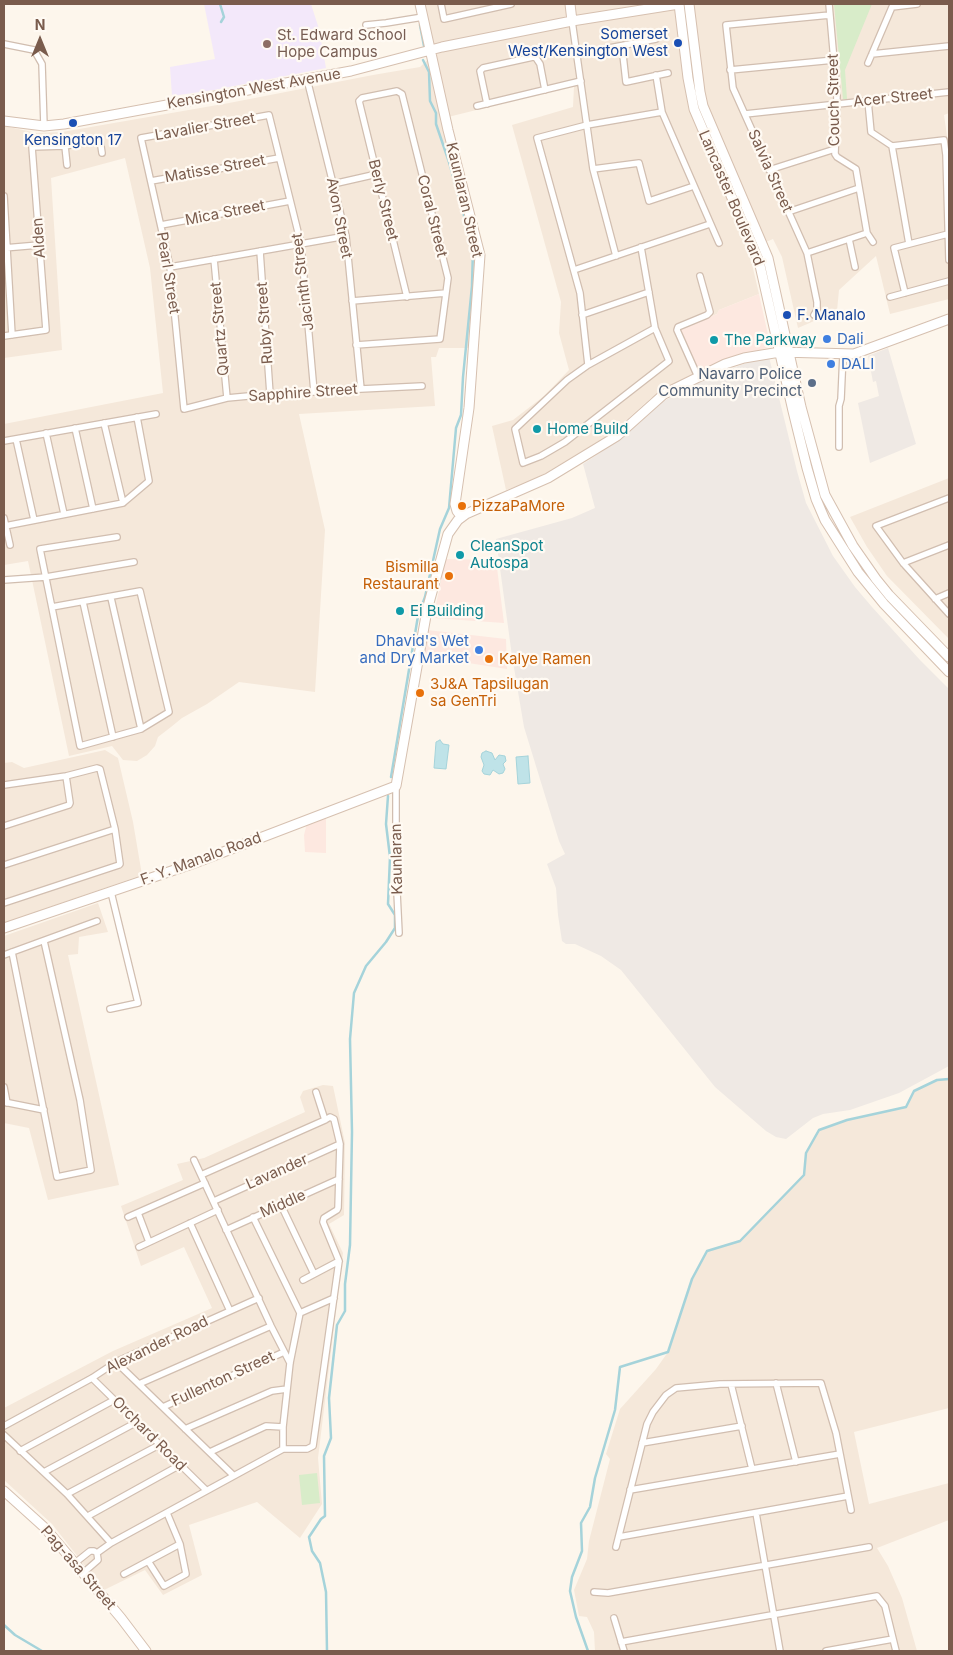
<!DOCTYPE html>
<html>
<head>
<meta charset="utf-8">
<style>
  body { margin:0 }
  #map { position:relative; width:953px; height:1655px; overflow:hidden; background:#fdf6ec; font-family:Inter,sans-serif }
  canvas { display:block }
  .frame { position:absolute; inset:0; border:5px solid #7a5c4d; pointer-events:none }
  .north { position:absolute; left:15px; top:15px; width:50px; height:50px; -webkit-text-stroke:4px #fffaf3; paint-order:stroke; rotate:0deg; font-size:14px; font-weight:700; line-height:20px; text-align:center; color:#7a5c4d }
  .north::after { content:''; display:block; margin:auto; width:18px; height:22px; background:#7a5c4d; clip-path:polygon(50% 0,100% 100%,50% 72%,0 100%) }
</style>
</head>
<body>
<div id="map">
<canvas width="953" height="1655"></canvas>
<div class="frame"></div>
<div class="north">N</div>
</div>
<script>
const ctx = document.querySelector('canvas').getContext('2d');
ctx.lineJoin = 'round';
function fill(path, color) {
  ctx.fillStyle = color;
  ctx.fill(path, 'evenodd');
}
function poly(rows) {
  const path = new Path2D();
  for (const r of rows) {
    path.moveTo(r[0], r[1]);
    for (let i = 2; i < r.length; i += 2) path.lineTo(r[i], r[i + 1]);
  }
  return path;
}
function strokePath(path, color, width, dash) {
  ctx.strokeStyle = color;
  ctx.lineWidth = width;
  ctx.lineCap = dash ? 'butt' : 'round';
  ctx.setLineDash(dash || []);
  ctx.stroke(path);
}
function label(font, color, halo, rows, align = 'center') {
  ctx.font = font + ' Inter,sans-serif';
  ctx.lineWidth = 4.5;
  ctx.setLineDash([]);
  ctx.textBaseline = 'middle';
  ctx.strokeStyle = halo;
  ctx.fillStyle = color;
  for (const [text, x, y, turn = 0] of rows) {
    ctx.save();
    ctx.translate(x, y);
    ctx.rotate((+turn || 0) * Math.PI / 180);
    ctx.textAlign = isNaN(turn) ? turn : align;
    if (halo) ctx.strokeText(text, 0, 0);
    ctx.fillText(text, 0, 0);
    ctx.restore();
  }
}
fill(poly([
  [425,4,949,4,949,113,944,115,949,150,949,299,890,314,876,256,839,290,837,311,798,328,782,257,773,239,747,250,752,264,759,294,719,310,717,314,676,332,694,374,651,398,612,433,534,480,506,490,492,426,513,420,544,396,569,370,559,333,561,302,512,125,573,107,574,86,448,117,485,254,474,348,439,348,436,357,431,357,435,406,299,414,325,530,315,692,239,682,207,704,182,718,171,727,158,737,155,746,147,755,137,761,123,760,112,746,69,756,28,561,4,565,4,424,163,393,150,268,125,158,51,178,62,350,4,358,4,126,37,133,62,132,229,103,373,75,420,67,435,53],
  [949,478,949,639,887,576,867,547,850,517],
  [105,750,118,758,133,822,142,875,4,923,4,763,12,762,24,768],
  [98,903,108,932,79,937,78,954,68,955,119,1185,48,1200,29,1128,4,1123,4,936],
  [949,1079,949,1408,854,1432,869,1504,949,1483,949,1520,877,1548,888,1566,902,1598,917,1651,595,1651,594,1632,587,1617,579,1616,574,1590,587,1559,589,1541,610,1459,606,1454,620,1409,656,1369,668,1352,692,1279,707,1251,740,1241,804,1175,806,1153,819,1130,847,1120,905,1107,914,1091,937,1080],
  [323,1085,333,1086,345,1143,344,1215,329,1224,343,1253,318,1458,322,1504,300,1538,257,1502,189,1525,202,1575,163,1595,145,1570,104,1590,52,1524,4,1480,4,1408,113,1351,212,1308,184,1247,141,1266,121,1206,183,1180,177,1164,204,1158,305,1112,300,1097,303,1091]
]), '#f5e8da');
fill(poly([
  [759,294,770,344,767,348,723,361,694,374,676,332,717,314,719,310],
  [444,559,496,560,504,623,433,618,441,581],
  [427,630,506,639,507,669,423,656],
  [326,816,326,853,305,852,304,835,307,823]
]), '#fde8e0');
fill(poly([
  [888,348,916,444,870,463,858,403,879,396,876,381,873,382,868,356],
  [769,357,797,471,806,503,833,556,855,587,872,607,920,660,949,689,949,1066,899,1093,850,1110,823,1114,813,1118,786,1139,776,1137,766,1131,715,1087,621,970,601,956,575,944,566,944,562,941,558,915,556,888,547,864,565,854,559,841,524,727,512,656,496,539,572,518,595,508,583,464,622,438,662,402,711,376,757,359]
]), '#efe9e4');
fill(poly([
  [204,4,311,4,319,29,326,68,214,90,172,96,170,67,215,59]
]), '#f3e8fa');
fill(poly([
  [834,4,872,4,845,70,847,99,843,99],
  [317,1473,320,1503,302,1505,299,1475]
]), '#d8ecc9');
const water = poly([
  [440,740,443,744,449,745,446,769,434,768,436,742,440,740],
  [486,751,492,753,495,760,499,755,505,756,506,761,503,764,505,769,503,773,499,774,493,770,490,775,484,774,482,771,484,765,481,757,482,753,486,751],
  [528,756,530,783,518,784,516,757,528,756]
]);
fill(water, '#bfe3e8');
strokePath(water, '#a5d3da', 1);
strokePath(poly([
  [220,4,224,17,221,22],
  [420,25,424,46],
  [391,777,418,616,425,597,440,529,449,508,456,428,461,415,463,377,472,286,473,248,449,162,436,124,436,113,430,101,429,72,423,60],
  [4,1625,15,1635,42,1651],
  [327,1651,326,1592,320,1563,312,1551,309,1537,321,1519,325,1516,324,1456,331,1438,329,1398,337,1325,345,1311,345,1284,350,1245,352,1132,350,1039,354,993,366,966,386,942,395,928,395,915,388,904,390,857,386,824,388,796],
  [588,1651,576,1617,570,1591,572,1577,582,1551,581,1523,590,1507,595,1478,615,1410,620,1367,668,1352,692,1279,707,1251,740,1241,804,1175,806,1153,819,1130,847,1120,906,1107,914,1091,937,1080,949,1079]
]), '#a5d3da', 2.5);
const street = poly([
  [441,4,444,19,511,4],
  [829,4,837,95,835,154,837,157,856,169,867,233,873,242],
  [572,21,593,169,616,256],
  [366,25,386,23,423,17],
  [4,44,34,50,42,64,44,126],
  [622,46,626,82,668,73],
  [604,49,656,39],
  [872,54,949,46],
  [868,63,892,7,917,4],
  [730,70,834,60],
  [656,75,662,112,719,243],
  [307,79,346,236,361,389],
  [868,101,871,132,892,146,909,244],
  [487,104,480,71,483,68,533,57,536,58,540,64,545,90],
  [477,106,581,81],
  [745,114,949,92],
  [65,146,67,165],
  [892,146,944,140,946,155,949,260],
  [593,169,639,163,649,201,694,186],
  [769,170,835,149],
  [151,181,279,158],
  [333,184,377,174],
  [4,196,12,335],
  [788,212,859,188],
  [161,225,290,201],
  [849,239,855,267],
  [641,247,655,328,669,361,565,442,541,456,523,463,515,429,567,380,588,365,655,328],
  [4,248,39,245],
  [260,251,270,394],
  [807,253,867,233],
  [214,259,227,398],
  [170,267,346,236],
  [574,270,710,224],
  [905,293,894,248,948,234],
  [890,297,949,281],
  [352,301,446,293],
  [582,315,649,292],
  [814,315,817,310,817,302,807,253,733,88,726,25,830,15],
  [4,336,46,330,32,147,65,146,100,140,102,153],
  [356,345,440,339,448,278,402,94,397,91,362,98,359,101,407,297],
  [588,365,580,293,537,138,587,125,662,112],
  [698,377,677,330,678,327,707,315,710,312,700,276],
  [314,392,301,244,269,115,141,138,170,267,184,409,227,398,270,394,314,392,361,389,422,386],
  [104,423,123,503],
  [75,428,93,509],
  [46,433,64,514],
  [16,439,34,520],
  [4,441,156,414],
  [839,447,839,406,841,399,843,354],
  [949,498,876,526,903,563,949,614],
  [4,518,10,545],
  [5,526,123,503,149,481,137,417],
  [903,563,949,545],
  [4,580,46,577,134,562],
  [111,598,141,729],
  [935,599,949,593],
  [83,602,113,737],
  [52,607,140,591,169,712,141,729,80,746,40,549,117,537],
  [4,785,66,776,97,768,100,769,115,829,120,864,119,865,4,903],
  [396,786,396,872,399,933],
  [4,826,69,805,70,803,66,776],
  [4,865,115,829],
  [12,952,57,1177,91,1170,80,1100,44,941],
  [4,955,97,921],
  [110,1009,138,1003,111,892],
  [4,1087,7,1103],
  [316,1092,325,1120],
  [4,1102,44,1110],
  [194,1160,271,1326,290,1363],
  [214,1201,340,1144],
  [281,1205,314,1274],
  [138,1213,149,1242],
  [128,1217,205,1183],
  [253,1217,300,1313,290,1363,283,1427,283,1449],
  [190,1223,230,1311],
  [226,1230,339,1179],
  [139,1247,218,1210],
  [303,1280,339,1261],
  [300,1313,334,1298],
  [116,1362,233,1475],
  [92,1378,206,1490],
  [776,1383,796,1462],
  [139,1384,271,1326],
  [731,1384,752,1469],
  [163,1407,284,1352],
  [4,1426,92,1378,116,1362,259,1298],
  [185,1429,272,1391,287,1389],
  [4,1435,67,1494,111,1543],
  [642,1443,742,1426],
  [20,1451,114,1400],
  [210,1452,266,1426,283,1427],
  [44,1472,137,1422],
  [630,1490,840,1454],
  [67,1494,159,1445],
  [756,1513,780,1651],
  [88,1516,180,1465],
  [619,1537,848,1496],
  [616,1547,647,1424,653,1412,666,1395,676,1388,720,1384,821,1383,836,1433,851,1510],
  [97,1553,111,1543,283,1449,307,1449,313,1446,339,1261,323,1222,324,1218,337,1210,338,1208,340,1144,334,1119,330,1117,325,1120,201,1175],
  [148,1561,164,1586,186,1574,180,1544,167,1513],
  [75,1563,90,1551,94,1551,97,1553,98,1560,83,1573],
  [124,1574,180,1544],
  [594,1592,608,1593,869,1547],
  [614,1618,624,1651],
  [621,1642,877,1596,885,1606,896,1651],
  [826,1651,893,1639]
]);
const secondary = poly([
  [420,4,448,130,480,255,469,408,455,504,457,511,462,517],
  [570,4,572,21],
  [679,4,688,78,694,109,759,261,793,411,807,468,816,499,825,520,858,572,884,604,949,672],
  [689,4,700,92,703,106,768,258,801,407,825,495,853,546,876,579,889,595,949,657],
  [4,121,44,126,64,124,351,71,442,47,572,21,679,4],
  [4,928,192,864,396,786,427,610,448,534,458,520,466,514,548,478,617,436,664,394,725,364,744,358,780,352,854,354,949,319],
  [4,1491,45,1528,121,1618,146,1651]
]);
strokePath(street, '#d1beb0', 8);
strokePath(secondary, '#d6c0b0', 11);
strokePath(street, '#fff', 5.5);
strokePath(secondary, '#fff', 9);
for (const [x, y, r, color] of [
  [678,43,5,"#1a4fb4"],
  [267,44,5,"#8d6e63"],
  [73,123,5,"#1a4fb4"],
  [787,315,5,"#1a4fb4"],
  [827,339,5,"#3f7fe0"],
  [714,340,5,"#0f9aa8"],
  [831,364,5,"#3f7fe0"],
  [812,383,5,"#5c6f8a"],
  [537,429,5,"#0f9aa8"],
  [462,506,5,"#e8710a"],
  [460,555,5,"#0f9aa8"],
  [449,576,5,"#e8710a"],
  [400,611,5,"#0f9aa8"],
  [479,650,5,"#3f7fe0"],
  [489,659,5,"#e8710a"],
  [420,693,5,"#e8710a"]
]) {
  const dot = new Path2D();
  dot.arc(x, y, r, 0, 2 * Math.PI);
  ctx.fillStyle = color;
  ctx.fill(dot);
  strokePath(dot, '#fffaf3', 2);
}
label('15px', '#164399', '#fffaf3', [
  ["Somerset",668,34],
  ["West/Kensington West",668,51],
  ["Kensington 17",73,140,"center"],
  ["F. Manalo",797,315,"left"]
], 'right');
label('15px', '#785e54', '#fffaf3', [
  ["St. Edward School",277,35],
  ["Hope Campus",277,52]
], 'left');
label('15px', '#7a5c4d', '#fffaf3', [
  ["Kensington West Avenue",254,89,-10],
  ["Acer Street",893,98,-6],
  ["Couch Street",834,100,-91],
  ["Lavalier Street",205,127,-10],
  ["Matisse Street",215,169,-10],
  ["Salvia Street",770,171,66],
  ["Lancaster Boulevard",731,198,67],
  ["Berly Street",383,200,76],
  ["Kaunlaran Street",464,200,77],
  ["Mica Street",225,213,-11],
  ["Coral Street",432,216,76],
  ["Avon Street",339,218,79],
  ["Alden",39,238,-94],
  ["Pearl Street",168,273,81],
  ["Jacinth Street",303,282,-97],
  ["Ruby Street",265,323,-94],
  ["Quartz Street",220,329,-95],
  ["Sapphire Street",303,393,-4],
  ["F. Y. Manalo Road",201,859,-20],
  ["Kaunlaran",397,859,-91],
  ["Lavander",277,1172,-24],
  ["Middle",283,1204,-24],
  ["Alexander Road",157,1345,-26],
  ["Fullenton Street",223,1379,-25],
  ["Orchard Road",149,1434,45],
  ["Pag-asa Street",78,1568,49]
]);
label('15px', '#366cbe', '#fffaf3', [
  ["Dali",837,339],
  ["DALI",841,364],
  ["Dhavid's Wet",469,641,"right"],
  ["and Dry Market",469,658,"right"]
], 'left');
label('15px', '#0d838f', '#fffaf3', [
  ["The Parkway",724,340],
  ["Home Build",547,429],
  ["CleanSpot",470,546],
  ["Autospa",470,563],
  ["Ei Building",410,611]
], 'left');
label('15px', '#4e5e75', '#fffaf3', [
  ["Navarro Police",802,374],
  ["Community Precinct",802,391]
], 'right');
label('15px', '#c56008', '#fffaf3', [
  ["PizzaPaMore",472,506],
  ["Bismilla",439,567,"right"],
  ["Restaurant",439,584,"right"],
  ["Kalye Ramen",499,659],
  ["3J&A Tapsilugan",430,684],
  ["sa GenTri",430,701]
], 'left');
</script>
</body>
</html>
